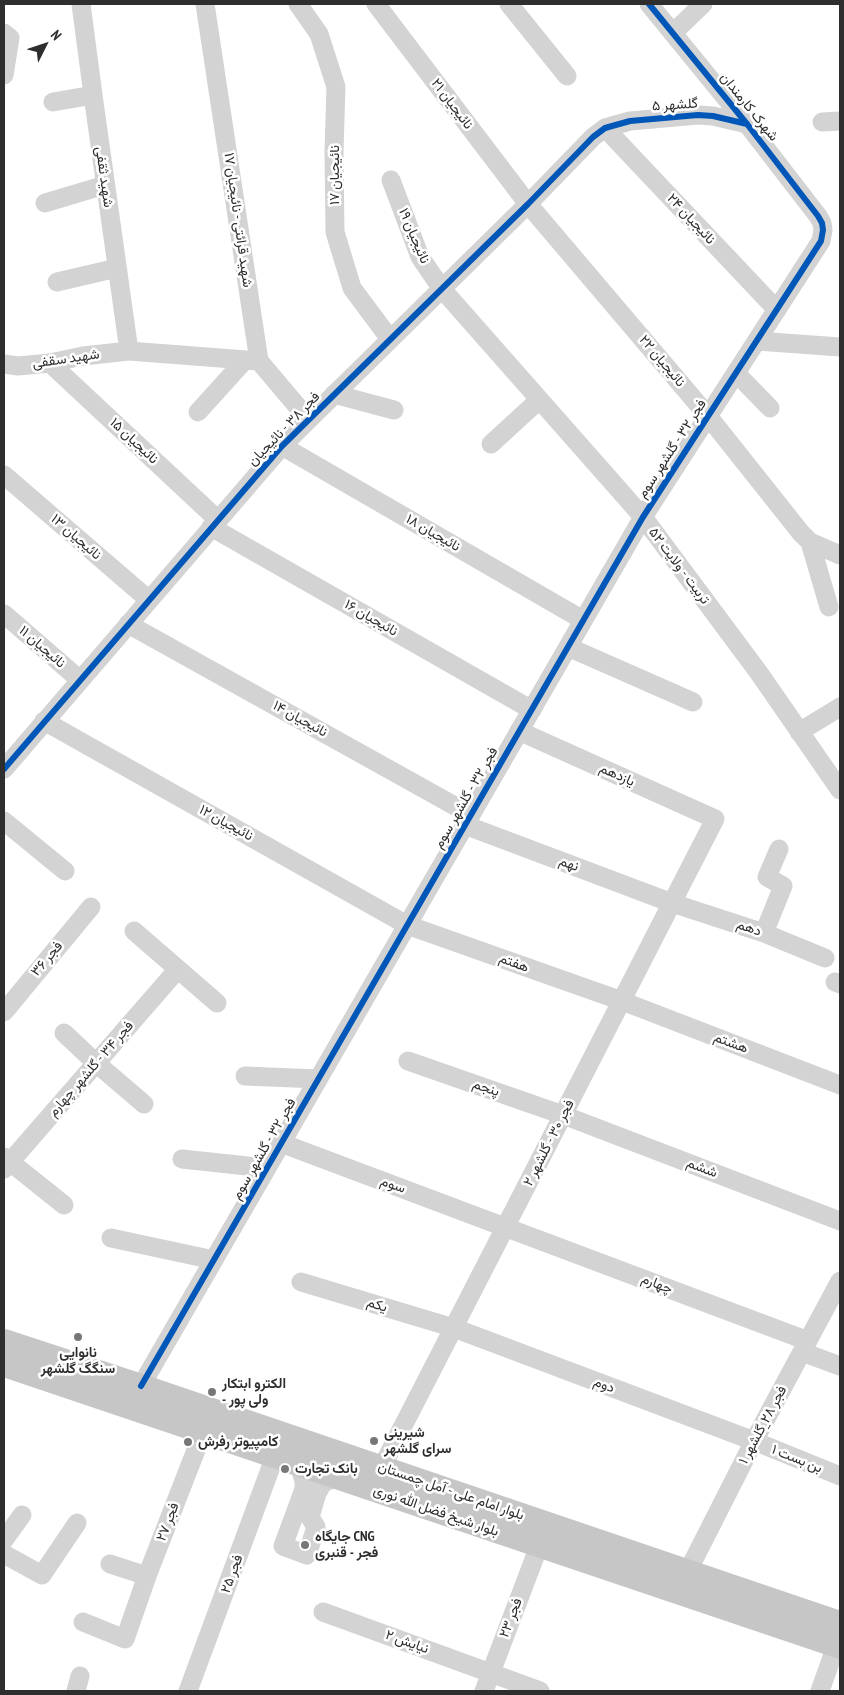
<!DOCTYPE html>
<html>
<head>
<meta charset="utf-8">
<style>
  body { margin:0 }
  #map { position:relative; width:844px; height:1695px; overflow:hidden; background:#fff; font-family:"PT Sans Narrow",sans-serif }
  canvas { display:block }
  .frame { position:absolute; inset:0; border:5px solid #2e2e2e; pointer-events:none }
  .north { position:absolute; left:20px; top:20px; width:50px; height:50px; -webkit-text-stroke:4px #fff; paint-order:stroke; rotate:49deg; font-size:14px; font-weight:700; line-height:20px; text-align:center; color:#2e2e2e }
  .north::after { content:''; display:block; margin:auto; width:18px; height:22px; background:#2e2e2e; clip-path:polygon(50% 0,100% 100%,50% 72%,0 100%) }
</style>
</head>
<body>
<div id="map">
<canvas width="844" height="1695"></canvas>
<div class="frame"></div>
<div class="north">N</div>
</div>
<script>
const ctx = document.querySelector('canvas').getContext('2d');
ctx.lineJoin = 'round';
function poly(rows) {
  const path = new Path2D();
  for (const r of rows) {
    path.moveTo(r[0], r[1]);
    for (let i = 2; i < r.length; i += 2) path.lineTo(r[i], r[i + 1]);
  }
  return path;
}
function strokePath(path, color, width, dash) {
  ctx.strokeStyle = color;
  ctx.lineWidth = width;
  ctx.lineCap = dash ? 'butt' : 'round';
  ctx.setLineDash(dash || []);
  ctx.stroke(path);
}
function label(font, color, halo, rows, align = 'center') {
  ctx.font = font + ' "PT Sans Narrow",Vazirmatn,sans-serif';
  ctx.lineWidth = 5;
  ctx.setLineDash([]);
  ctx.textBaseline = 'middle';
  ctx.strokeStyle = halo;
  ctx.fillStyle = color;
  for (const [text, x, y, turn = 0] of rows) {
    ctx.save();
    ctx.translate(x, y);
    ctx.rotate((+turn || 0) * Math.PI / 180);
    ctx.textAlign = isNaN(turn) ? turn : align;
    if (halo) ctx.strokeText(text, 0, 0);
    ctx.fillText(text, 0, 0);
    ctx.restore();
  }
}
strokePath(poly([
  [81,4,93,95,129,351],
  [205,4,259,361,308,419],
  [298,4,319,34,336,87,334,151,335,232,352,288,390,339],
  [376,4,528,204,708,416,801,533,810,542,840,555],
  [509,4,567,76],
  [4,33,10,38,4,75],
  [673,33,703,4],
  [53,102,93,95],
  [822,122,840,121],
  [605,128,777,310],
  [391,180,420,257,442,289,643,517,759,673,840,790],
  [45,203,105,185],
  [57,282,117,268],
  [757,341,840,347],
  [50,363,218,520],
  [4,364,18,366,50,363,83,356,129,351,259,361],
  [736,373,770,408],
  [334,394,394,410],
  [198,412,245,360],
  [491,444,539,400],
  [282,446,583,620],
  [4,475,149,600],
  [211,527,532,710],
  [810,542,829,607],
  [4,614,80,680],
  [128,624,471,815],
  [568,647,693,702],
  [44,721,407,925,622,1001,840,1085],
  [799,732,840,707],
  [4,769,282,446,528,204,593,137,605,128,630,121,698,115,713,116,747,124],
  [4,821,65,871],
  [465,825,672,903,764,933,825,958],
  [134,931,217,1003],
  [764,933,783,886,767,877,779,849],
  [835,982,840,984],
  [4,1012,91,907],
  [64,1033,96,1063,144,1104],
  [408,1061,563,1115,840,1221],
  [245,1076,318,1079],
  [281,1143,808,1341],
  [4,1157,64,1205],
  [182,1159,266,1168],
  [4,1169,178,969],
  [111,1238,214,1260],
  [301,1282,454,1328,754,1441,840,1476],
  [802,1352,840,1366],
  [141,1386,643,517,821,241,823,230,822,223,818,216,747,124,649,4],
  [299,1465,304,1481,304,1489,283,1546,307,1555,316,1527,310,1517,317,1493,323,1483,336,1477],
  [382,1467,715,819,519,731],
  [4,1540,22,1515],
  [4,1554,42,1575,77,1523],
  [110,1564,147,1576,203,1432],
  [688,1571,754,1441,840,1281],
  [323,1612,540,1691],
  [83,1622,125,1639,147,1576],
  [76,1691,80,1676],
  [188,1691,275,1456],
  [484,1691,539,1546],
  [820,1691,836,1646]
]), '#d3d3d3', 19);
strokePath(poly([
  [4,1341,141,1386,840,1623],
  [4,1365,840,1647]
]), '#c6c6c6', 24);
strokePath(poly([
  [4,769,282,446,528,204,593,137,605,128,630,121,698,115,713,116,747,124],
  [141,1386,643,517,821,241,823,230,822,223,818,216,747,124,649,4]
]), '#0057b8', 6);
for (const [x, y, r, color] of [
  [78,1337,5,"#777"],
  [212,1392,5,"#777"],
  [374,1441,5,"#777"],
  [188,1442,5,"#777"],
  [285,1469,5,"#777"],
  [305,1545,5,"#777"]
]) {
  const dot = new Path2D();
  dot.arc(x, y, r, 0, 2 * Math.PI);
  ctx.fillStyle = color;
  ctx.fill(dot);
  strokePath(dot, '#fff', 2);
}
label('14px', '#2e2e2e', '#fff', [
  ["نائیجیان ۲۱",452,104,53],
  ["گلشهر ۵",675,105,-4],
  ["شهرک کارمندان",749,107,51],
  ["نائیجیان ۱۷",335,175,-90],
  ["شهید ثقفی",104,177,82],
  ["نائیجیان ۲۴",691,219,47],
  ["شهید قرائتی - نائیجیان ۱۷",238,220,82],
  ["نائیجیان ۱۹",414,236,67],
  ["شهید سقفی",66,359,-8],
  ["نائیجیان ۲۲",662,361,50],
  ["فجر ۳۸ - نائیجیان",284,429,-46],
  ["نائیجیان ۱۵",134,441,43],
  ["فجر ۳۲ - گلشهر سوم",672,449,-57],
  ["نائیجیان ۱۸",433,533,30],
  ["نائیجیان ۱۳",76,537,41],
  ["تربیت - ولایت ۵۲",679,566,53],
  ["نائیجیان ۱۶",371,618,30],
  ["نائیجیان ۱۱",42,647,41],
  ["نائیجیان ۱۴",300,719,29],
  ["یازدهم",617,775,24],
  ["فجر ۳۲ - گلشهر سوم",466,798,-60],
  ["نائیجیان ۱۲",226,823,29],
  ["نهم",569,864,21],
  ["دهم",749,928,19],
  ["فجر ۳۶",47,959,-50],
  ["هفتم",514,963,20],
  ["هشتم",731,1043,21],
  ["فجر ۳۴ - گلشهر چهارم",91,1069,-49],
  ["پنجم",486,1088,19],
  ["فجر ۳۰ - گلشهر ۲",549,1143,-63],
  ["فجر ۳۲ - گلشهر سوم",264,1149,-60],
  ["ششم",702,1168,21],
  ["سوم",393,1185,20],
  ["چهارم",657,1284,21],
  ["یکم",377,1305,17],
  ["دوم",604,1385,21],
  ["فجر ۲۸_گلشهر ۱",763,1425,-62],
  ["بن بست ۱",797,1459,22],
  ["بلوار امام علی - آمل چمستان",451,1491,19],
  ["بلوار شیخ فضل الله نوری",436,1511,19],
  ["فجر ۲۷",168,1522,-69],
  ["فجر ۲۵",232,1574,-70],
  ["فجر ۲۳",511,1618,-69],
  ["نیایش ۲",407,1642,20]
]);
label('bold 14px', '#2e2e2e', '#fff', [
  ["نانوایی",78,1353,"center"],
  ["سنگگ گلشهر",78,1369,"center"],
  ["الکترو ابتکار",222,1384],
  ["- ولی پور",222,1400],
  ["شیرینی",384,1433],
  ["سرای گلشهر",384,1449],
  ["کامپیوتر رفرش",198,1442],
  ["بانک تجارت",295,1469],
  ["جایگاه CNG",315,1537],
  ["فجر - قنبری",315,1553]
], 'left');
</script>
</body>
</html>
